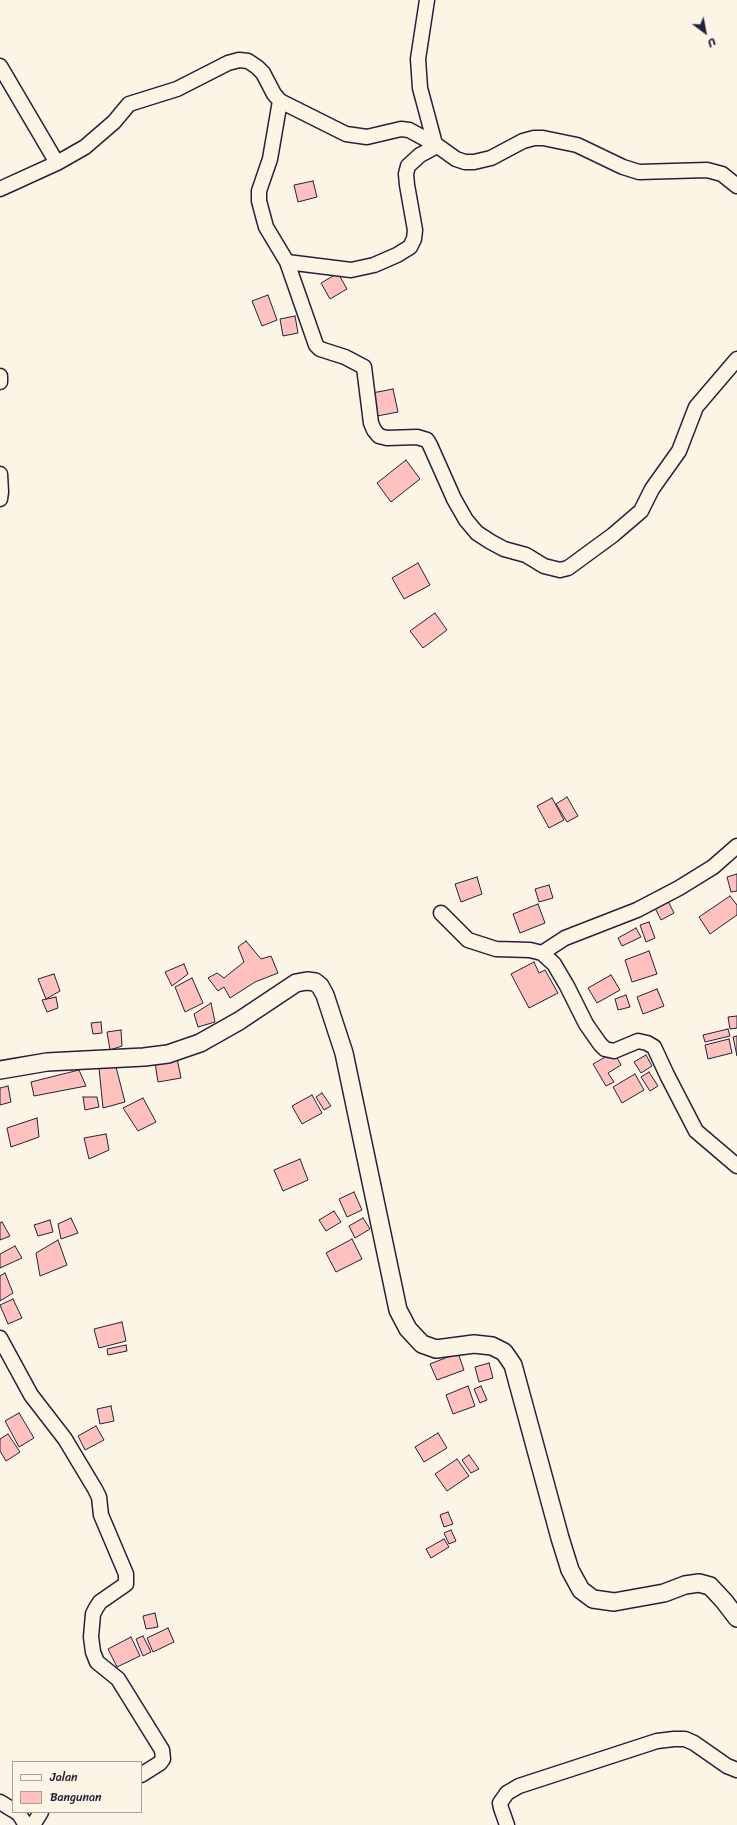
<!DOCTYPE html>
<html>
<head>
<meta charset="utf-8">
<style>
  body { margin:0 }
  #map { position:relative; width:737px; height:1825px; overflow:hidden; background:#fcf5e5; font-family:Sriracha,sans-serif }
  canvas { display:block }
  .legend { position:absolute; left:12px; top:1761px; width:130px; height:52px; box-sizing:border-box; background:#fcf5e5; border:1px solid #a5a1a1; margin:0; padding:5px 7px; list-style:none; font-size:12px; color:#22223b }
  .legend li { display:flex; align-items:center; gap:8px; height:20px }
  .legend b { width:20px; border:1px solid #a5a1a1 }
  .north { position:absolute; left:685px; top:12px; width:40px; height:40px; -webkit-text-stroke:3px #fcf5e5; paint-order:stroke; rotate:148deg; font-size:11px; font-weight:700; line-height:16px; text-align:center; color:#22223b }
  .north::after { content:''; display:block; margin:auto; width:14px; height:18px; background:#22223b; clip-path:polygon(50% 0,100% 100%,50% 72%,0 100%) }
</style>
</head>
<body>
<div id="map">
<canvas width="737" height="1825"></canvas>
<ul class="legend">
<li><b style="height:5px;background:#fcf5e5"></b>Jalan</li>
<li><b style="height:11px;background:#fec1be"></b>Bangunan</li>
</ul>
<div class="north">U</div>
</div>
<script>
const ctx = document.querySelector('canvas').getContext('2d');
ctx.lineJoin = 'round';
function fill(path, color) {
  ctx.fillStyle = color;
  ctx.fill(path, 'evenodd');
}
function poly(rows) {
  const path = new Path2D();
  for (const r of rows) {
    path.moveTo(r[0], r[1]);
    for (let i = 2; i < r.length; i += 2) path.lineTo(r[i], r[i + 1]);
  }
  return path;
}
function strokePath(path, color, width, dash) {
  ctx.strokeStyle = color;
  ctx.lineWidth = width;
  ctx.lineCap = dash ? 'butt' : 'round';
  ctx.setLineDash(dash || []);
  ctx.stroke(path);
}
const building = poly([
  [313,181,317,197,298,202,294,185,313,181],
  [338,273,347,289,330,299,321,283,338,273],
  [268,295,277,320,262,326,252,301,268,295],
  [295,316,298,333,283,336,280,319,295,316],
  [393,389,398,412,367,418,362,395,393,389],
  [406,460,420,479,391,502,377,483,406,460],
  [418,563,430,585,404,599,392,578,418,563],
  [435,613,447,630,423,648,410,631,435,613],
  [567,797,578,816,567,822,556,804,567,797],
  [552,798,564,820,549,828,537,806,552,798],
  [737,874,737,891,731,892,727,877,737,874],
  [477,877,482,894,461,902,455,884,477,877],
  [549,885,553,898,539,902,535,889,549,885],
  [730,896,737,905,737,915,710,934,699,917,730,896],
  [667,899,674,913,661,920,654,906,667,899],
  [538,904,545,923,520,933,513,914,538,904],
  [649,922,655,938,646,942,640,925,649,922],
  [636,928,641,937,622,946,618,938,636,928],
  [246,941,261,959,271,956,278,973,255,982,230,998,224,987,218,991,208,978,217,973,224,978,244,962,238,947,246,941],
  [649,951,657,974,632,982,625,960,649,951],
  [534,962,539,973,545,970,558,993,529,1008,511,974,534,962],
  [184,964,188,974,172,986,165,972,184,964],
  [54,974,60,991,46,999,38,979,54,974],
  [611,975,620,990,597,1003,588,988,611,975],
  [192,978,203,1003,185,1012,175,987,192,978],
  [657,989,664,1006,643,1014,637,997,657,989],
  [626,995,630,1007,618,1010,615,999,626,995],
  [56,997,58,1008,47,1012,42,1000,56,997],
  [211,1003,215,1022,198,1027,194,1014,211,1003],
  [737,1016,737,1028,730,1029,728,1017,737,1016],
  [101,1022,102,1033,93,1034,91,1023,101,1022],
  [728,1029,730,1036,705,1042,703,1035,728,1029],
  [121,1030,122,1046,110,1050,107,1032,121,1030],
  [737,1036,737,1056,733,1037,737,1036],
  [729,1039,732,1053,708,1059,705,1045,729,1039],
  [614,1052,621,1065,608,1073,614,1082,606,1086,593,1064,614,1052],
  [646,1055,652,1066,641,1073,634,1062,646,1055],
  [177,1058,181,1078,158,1082,155,1063,177,1058],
  [116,1067,125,1102,103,1108,99,1068,116,1067],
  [79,1070,86,1086,34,1096,31,1082,79,1070],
  [649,1072,658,1086,650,1091,641,1077,649,1072],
  [635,1074,644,1090,622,1103,613,1087,635,1074],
  [8,1086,11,1102,0,1105,0,1088,8,1086],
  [322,1093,331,1106,324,1110,316,1097,322,1093],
  [312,1095,322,1113,302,1124,292,1106,312,1095],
  [83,1097,97,1097,99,1107,85,1110,83,1097],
  [143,1098,156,1122,138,1131,123,1108,143,1098],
  [37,1118,39,1137,11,1147,7,1128,37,1118],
  [106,1134,109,1150,89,1159,84,1138,106,1134],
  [300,1159,308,1180,283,1191,274,1170,300,1159],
  [354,1192,362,1210,347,1217,339,1199,354,1192],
  [334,1211,341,1222,326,1231,319,1220,334,1211],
  [71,1218,78,1233,61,1239,58,1224,71,1218],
  [363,1218,370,1229,355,1238,349,1226,363,1218],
  [50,1220,53,1232,38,1236,34,1225,50,1220],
  [2,1222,10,1236,0,1240,0,1223,2,1222],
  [352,1239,362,1259,336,1272,326,1253,352,1239],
  [58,1240,67,1265,40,1276,36,1253,58,1240],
  [15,1246,22,1258,0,1268,0,1254,15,1246],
  [5,1273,13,1293,0,1301,0,1276,5,1273],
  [13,1299,22,1318,8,1324,0,1305,13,1299],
  [122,1322,126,1341,99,1348,94,1329,122,1322],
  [126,1345,127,1351,108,1355,107,1349,126,1345],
  [458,1353,464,1370,437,1380,430,1364,458,1353],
  [489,1363,493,1378,479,1382,475,1367,489,1363],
  [468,1386,475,1406,453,1414,446,1395,468,1386],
  [481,1386,487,1400,480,1403,474,1389,481,1386],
  [111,1406,114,1421,100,1424,97,1409,111,1406],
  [19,1413,34,1438,19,1447,5,1421,19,1413],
  [96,1426,104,1440,85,1450,78,1436,96,1426],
  [438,1433,447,1448,424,1462,415,1447,438,1433],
  [8,1434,20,1452,6,1461,0,1451,0,1439,8,1434],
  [469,1455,479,1469,471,1473,462,1460,469,1455],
  [457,1459,469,1476,447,1491,435,1474,457,1459],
  [448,1512,453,1524,444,1527,440,1515,448,1512],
  [451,1530,456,1541,449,1544,444,1533,451,1530],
  [444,1539,449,1547,431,1558,426,1549,444,1539],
  [155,1613,158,1627,146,1629,143,1616,155,1613],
  [168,1628,174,1642,153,1652,147,1638,168,1628],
  [143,1636,151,1652,143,1656,136,1639,143,1636],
  [131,1637,140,1656,117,1667,108,1649,131,1637]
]);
fill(building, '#fec1be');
strokePath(building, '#22223b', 1);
const minor = poly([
  [427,0,418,59,420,88,435,144,456,159,465,162,474,162,491,158,523,141,534,138,543,138,577,145,623,167,639,172,707,170,722,174,737,186],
  [0,66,57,163],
  [280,101,270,159,259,191,259,201,266,227,287,262,316,345,320,349,345,357,364,367,371,423,374,430,379,436,387,438,417,437,427,440,430,445,454,499,466,520,477,533,491,542,504,549,526,555,544,566,560,570,568,568,613,535,641,511,652,489,679,451,696,407,737,359],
  [0,189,57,163,85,147,114,122,129,104,177,89,228,63,239,60,248,61,257,67,263,73,274,94,280,101,346,134,367,137,401,129,409,130,435,144],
  [287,262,351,270,374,265,397,255,410,247,414,239,415,230,407,185,406,174,408,166,420,155,437,146],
  [0,376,0,382],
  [0,474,1,492,0,499],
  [441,913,468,940,496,949,530,950,542,953,554,964,567,986,586,1024,600,1044,605,1049,614,1051,638,1041,647,1043,654,1047,667,1075,696,1131,737,1166],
  [542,953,565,938,637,910,679,888,713,867,737,846],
  [0,1338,31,1395,65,1439,95,1489,99,1497,101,1515,126,1574,126,1584,100,1602,96,1608,93,1614,91,1637,93,1652,97,1662,118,1679,162,1750,163,1759,160,1763,141,1775],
  [0,1802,13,1810],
  [16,1812,19,1814,26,1825],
  [33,1825,41,1812],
  [507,1825,501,1808,500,1803,507,1793,519,1786,657,1741,674,1739,685,1739,694,1743,727,1766,737,1770]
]);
const tertiary = poly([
  [0,1070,47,1062,144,1057,168,1054,200,1043,239,1021,296,983,307,981,315,982,320,986,325,995,344,1053,398,1310,408,1329,422,1344,436,1349,474,1344,492,1346,504,1352,513,1365,560,1538,570,1570,581,1590,593,1599,614,1602,664,1593,685,1585,699,1583,710,1586,724,1601,737,1618]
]);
strokePath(minor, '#22223b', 17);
strokePath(tertiary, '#22223b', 20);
strokePath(minor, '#fcf5e5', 14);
strokePath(tertiary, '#fcf5e5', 17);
</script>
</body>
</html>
